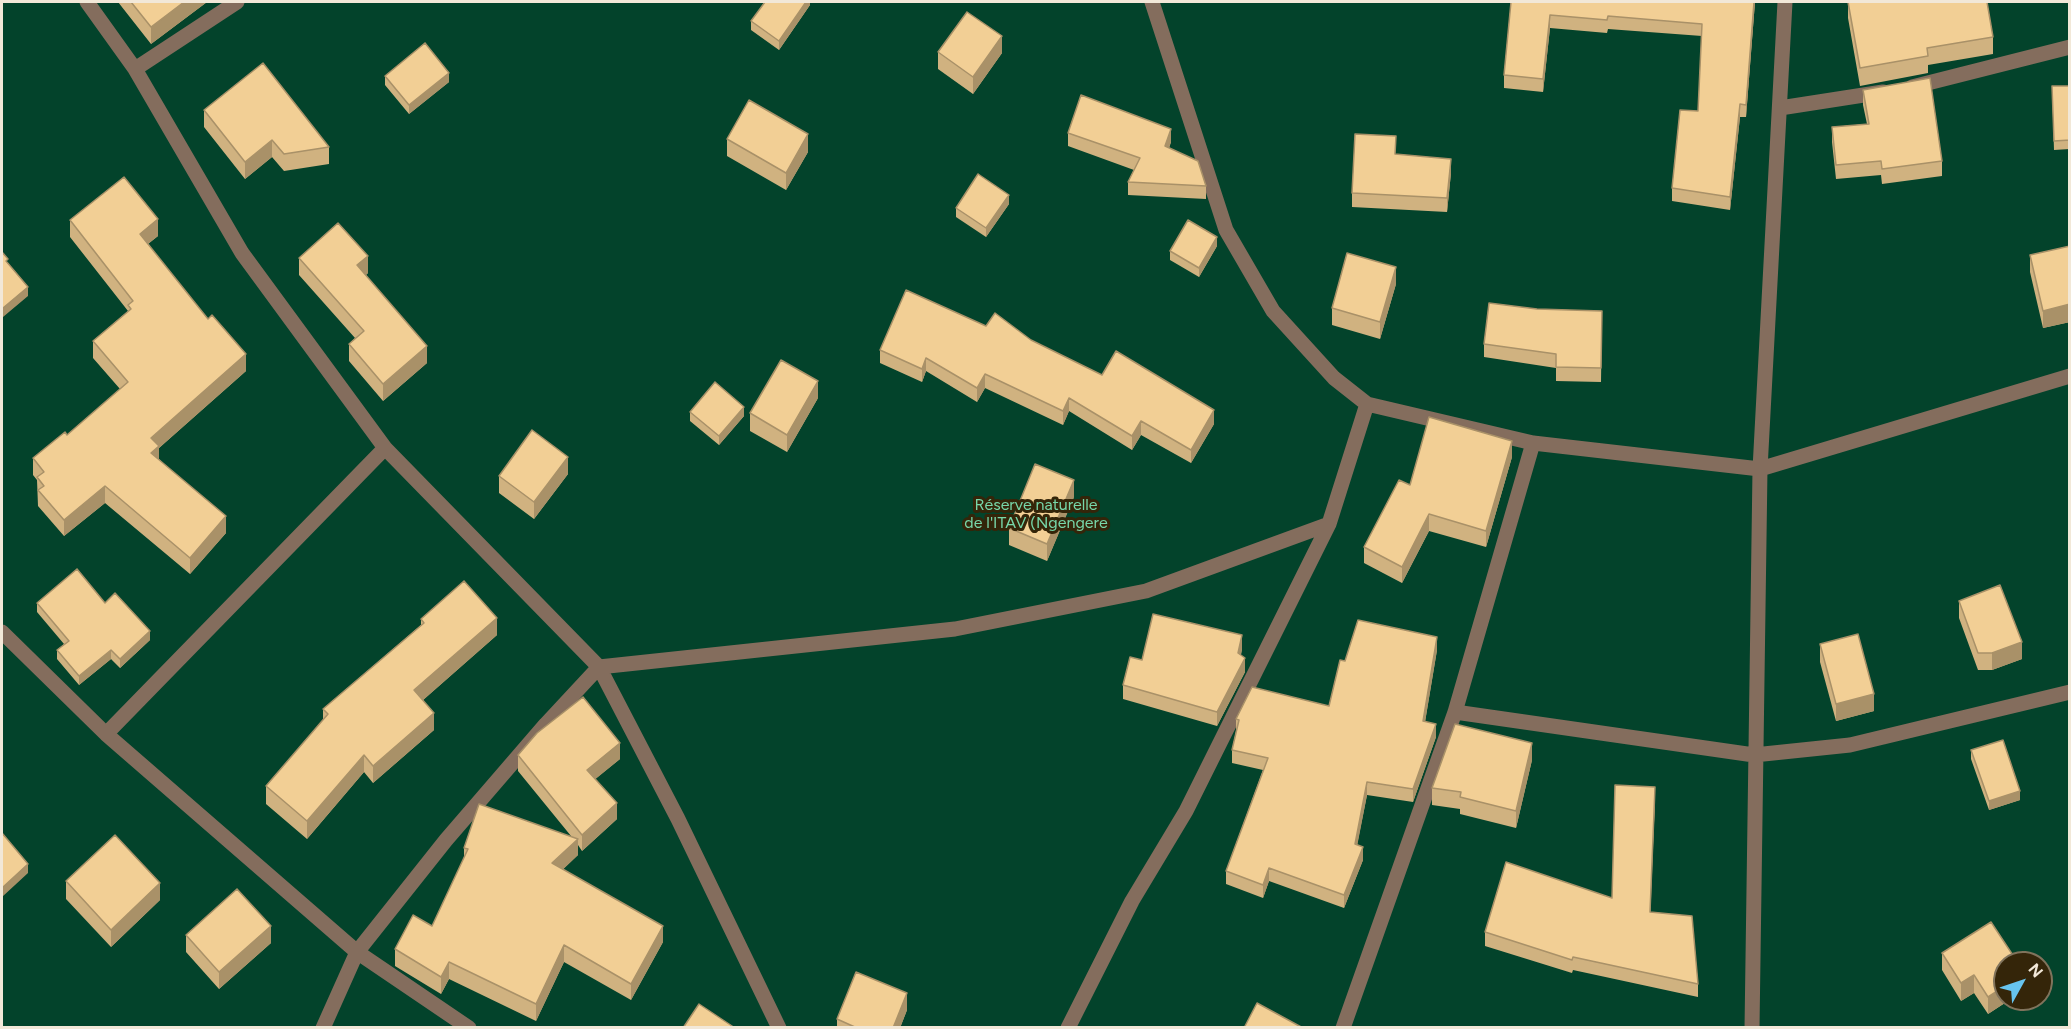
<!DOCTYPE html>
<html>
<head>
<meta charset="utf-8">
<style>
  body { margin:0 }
  #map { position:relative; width:2071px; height:1029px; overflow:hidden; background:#342509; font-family:Figtree,sans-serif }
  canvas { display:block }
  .frame { position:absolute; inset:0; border:3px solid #f2e8d8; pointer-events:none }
  .north { position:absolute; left:1993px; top:951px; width:60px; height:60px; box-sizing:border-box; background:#342509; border:2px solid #80735c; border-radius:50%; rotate:50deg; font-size:16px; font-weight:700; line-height:24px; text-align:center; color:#f2e8d8 }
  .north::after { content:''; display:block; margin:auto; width:21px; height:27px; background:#67c4ef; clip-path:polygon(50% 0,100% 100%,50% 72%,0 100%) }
</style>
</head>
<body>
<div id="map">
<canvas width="2071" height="1029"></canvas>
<div class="frame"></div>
<div class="north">N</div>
</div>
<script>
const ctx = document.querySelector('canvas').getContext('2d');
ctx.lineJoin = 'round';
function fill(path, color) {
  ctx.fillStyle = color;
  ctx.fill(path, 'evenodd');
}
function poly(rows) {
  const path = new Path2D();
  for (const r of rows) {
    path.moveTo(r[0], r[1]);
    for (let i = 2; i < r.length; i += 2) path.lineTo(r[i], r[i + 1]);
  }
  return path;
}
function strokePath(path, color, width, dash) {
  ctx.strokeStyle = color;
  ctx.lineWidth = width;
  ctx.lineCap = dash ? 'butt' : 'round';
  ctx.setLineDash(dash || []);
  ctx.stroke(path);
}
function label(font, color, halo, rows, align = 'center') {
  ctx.font = font + ' Figtree,sans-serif';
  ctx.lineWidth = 6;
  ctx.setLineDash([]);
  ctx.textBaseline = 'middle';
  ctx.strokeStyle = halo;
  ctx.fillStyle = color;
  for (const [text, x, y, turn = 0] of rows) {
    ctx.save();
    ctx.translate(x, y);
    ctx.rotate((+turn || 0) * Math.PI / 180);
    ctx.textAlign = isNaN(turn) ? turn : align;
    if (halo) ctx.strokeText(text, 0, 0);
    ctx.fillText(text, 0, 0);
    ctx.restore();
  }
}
fill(poly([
  [2,2,2069,2,2069,1027,2,1028],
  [2005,963,2041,963,2041,999,2005,999]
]), '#03432b');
strokePath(poly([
  [87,2,135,69,242,253,385,448,599,667,678,819,779,1028],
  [1152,2,1226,230,1273,311,1334,378,1367,404,1533,443,1760,469,2070,376],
  [135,69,237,2],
  [1912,87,2070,47],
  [1780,108,1883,92],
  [2,632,106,734,357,952,469,1028],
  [1455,712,1754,755,1850,745,2070,692],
  [106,734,385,448],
  [323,1028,357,952,446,840,546,724,599,667,955,629,1146,591,1329,524],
  [1068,1028,1132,901,1186,811,1329,524,1367,404],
  [1343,1028,1455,712,1533,443],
  [1752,1028,1760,469,1785,2]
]), '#846d5d', 15);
fill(poly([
  [118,2,207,2,151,44],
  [806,2,810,2,810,5,779,50,751,30,751,21],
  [1511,2,1755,2,1746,117,1740,117,1730,210,1672,201,1672,188,1698,111,1702,36,1608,29,1607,33,1550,28,1543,92,1504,88,1504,75],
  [1848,2,1993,37,1993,54,1928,65,1928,73,1860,86,1848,18],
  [938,52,1002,53,973,94,938,69],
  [385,76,449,82,409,114,385,85],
  [2052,86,2070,86,2070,149,2054,150],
  [1863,90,1942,161,1942,176,1882,184,1881,175,1836,179,1832,142,1832,127,1867,124,1863,105],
  [204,110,329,147,329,164,284,171,272,157,245,179,204,127],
  [1068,133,1171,142,1169,148,1206,186,1206,199,1128,195,1128,182,1134,170,1068,146],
  [727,139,808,152,786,190,727,156],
  [1396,154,1451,173,1447,212,1352,207,1352,193],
  [1009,204,986,237,956,217,956,208],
  [70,220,158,236,148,244,246,371,159,448,159,459,226,533,190,574,105,503,64,536,38,506,37,480,33,475,33,458,67,435,120,389,93,358,93,341,128,311,70,237],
  [1217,246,1199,277,1170,260,1170,251],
  [2070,246,2070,322,2043,328,2030,272,2030,255],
  [299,258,368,273,366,275,427,363,383,401,349,361,349,344,355,338,299,275],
  [1396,284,1380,339,1332,325,1332,308],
  [1537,309,1602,311,1601,382,1556,381,1556,368,1484,357,1484,344],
  [986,326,1031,340,1102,375,1214,424,1191,463,1141,435,1132,450,1069,411,1063,425,985,388,977,402,926,371,922,382,880,363,880,350],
  [818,398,787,452,750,431,750,413],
  [690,412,744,416,719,445,690,421],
  [1512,457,1486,547,1429,531,1402,583,1364,563,1364,547,1410,485],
  [568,474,534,519,499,493,499,476],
  [1074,497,1047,561,1009,545,1009,528],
  [1959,601,2022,659,1992,670,1978,670,1959,618],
  [37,603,105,603,150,640,120,668,111,659,79,685,57,659,57,650,64,644,37,612],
  [421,619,497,635,423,700,434,730,373,783,364,772,307,839,266,804,266,786,323,720,323,709,421,625],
  [1820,644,1874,711,1836,721,1820,662],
  [1242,649,1241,655,1245,672,1217,726,1123,699,1123,685,1142,660],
  [1437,650,1425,722,1436,737,1413,802,1367,795,1357,845,1363,860,1344,908,1269,881,1263,898,1226,884,1226,871,1263,770,1232,763,1232,750,1236,731,1236,719,1329,706,1345,661],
  [1971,750,2020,800,1989,810,1971,759],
  [518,755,620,759,595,779,617,819,582,851,578,845,578,855,563,869,663,942,631,1000,564,962,536,1021,449,979,441,994,395,966,395,949,432,926,464,858,464,848,571,836,518,771],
  [1532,760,1516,828,1460,814,1460,809,1432,805,1432,788],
  [1655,800,1650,912,1698,984,1698,997,1573,970,1572,973,1485,946,1485,932,1612,898],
  [66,881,160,900,111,947,66,899],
  [1991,922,2005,999,2011,999,1988,1014,1974,993,1961,1001,1942,970,1942,953],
  [186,935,271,943,219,989,186,952],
  [907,1010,900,1028,837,1028,837,1019]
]), '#d0b280');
fill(poly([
  [184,2,207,2,151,44,151,27],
  [806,2,810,2,810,5,779,50,779,41],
  [1754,2,1755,2,1746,117,1746,105],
  [1550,15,1550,28,1543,92,1543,79],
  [1002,36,1002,53,973,94,973,77],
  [449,73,449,82,409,114,409,105],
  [1740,104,1740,117,1730,210,1730,197],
  [1171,129,1171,142,1165,159,1165,146],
  [808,134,808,152,786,190,786,173],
  [272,140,272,157,245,179,245,162],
  [1451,159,1451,173,1447,212,1447,198],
  [1009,195,1009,204,986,237,986,228],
  [158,219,158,236,140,250,140,234],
  [1217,237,1217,246,1199,277,1199,268],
  [368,256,368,273,357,283,357,265],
  [1396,267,1396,284,1380,339,1380,322],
  [28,287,28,296,3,317,3,308],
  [2070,304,2070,322,2043,328,2043,311],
  [427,346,427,363,383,401,383,384],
  [246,354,246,371,159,448,159,463,151,469,151,438],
  [926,358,926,371,922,382,922,369],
  [985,374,985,388,977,402,977,388],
  [818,381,818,398,787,452,787,435],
  [1069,398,1069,411,1063,425,1063,411],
  [744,407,744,416,719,445,719,436],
  [1214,410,1214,424,1191,463,1191,450],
  [1141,421,1141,435,1132,450,1132,436],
  [1512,441,1512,457,1486,547,1486,531],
  [568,457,568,474,534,519,534,502],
  [1074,480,1074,497,1047,561,1047,544],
  [105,486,105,503,64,536,64,520],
  [1429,514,1429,531,1402,583,1402,567],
  [226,516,226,533,190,574,190,558],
  [497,618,497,635,414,708,414,690],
  [150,631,150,640,120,668,120,659],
  [1242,635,1242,649,1238,667,1238,653],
  [1437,637,1437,650,1423,734,1423,721],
  [2022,642,2022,659,1992,670,1992,653],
  [111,650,111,659,79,685,79,676],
  [1245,658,1245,672,1217,726,1217,712],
  [1874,694,1874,711,1836,721,1836,704],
  [434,713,434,730,373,783,373,766],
  [1436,724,1436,737,1413,802,1413,789],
  [620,743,620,759,587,786,587,770],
  [1532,743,1532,760,1516,828,1516,811],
  [364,755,364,772,307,839,307,821],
  [1367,782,1367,795,1355,857,1355,844],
  [1655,787,1655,800,1650,925,1650,912],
  [2020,791,2020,800,1989,810,1989,801],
  [617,803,617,819,582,851,582,835],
  [578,839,578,855,552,880,552,863],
  [1363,847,1363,860,1344,908,1344,895],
  [28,864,28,873,2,897,2,888],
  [1269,868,1269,881,1263,898,1263,885],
  [160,883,160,900,111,947,111,930],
  [271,926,271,943,219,989,219,972],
  [663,926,663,942,631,1000,631,984],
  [564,945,564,962,536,1021,536,1004],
  [449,962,449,979,441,994,441,977],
  [1974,975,1974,993,1961,1001,1961,983],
  [2005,986,2005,999,2011,999,1988,1014,1988,997],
  [907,993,907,1010,900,1028,893,1028]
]), '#a99168');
const building = poly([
  [131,2,184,2,151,27,131,2],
  [765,2,806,2,779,41,751,21,765,2],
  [1511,2,1754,2,1746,105,1740,104,1730,197,1672,188,1680,110,1698,111,1702,24,1608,16,1607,20,1550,15,1543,79,1504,75,1511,2],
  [1848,2,1987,2,1993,37,1927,48,1928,56,1860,68,1848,2],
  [967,12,1002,36,973,77,938,52,967,12],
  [425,43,449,73,409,105,385,76,425,43],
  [263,63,329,147,284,154,272,140,245,162,204,110,263,63],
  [1930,78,1942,161,1882,169,1881,161,1836,165,1832,127,1869,124,1863,90,1930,78],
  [2052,86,2070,86,2070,140,2054,141,2052,86],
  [1081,95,1171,129,1165,146,1198,161,1206,186,1128,182,1140,158,1068,133,1081,95],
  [749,100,808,134,786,173,727,139,749,100],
  [1355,134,1396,136,1395,154,1451,159,1447,198,1352,193,1355,134],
  [978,174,1009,195,986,228,956,208,978,174],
  [124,177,158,219,140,234,208,319,212,315,246,354,151,438,159,446,151,453,226,516,190,558,105,486,64,520,38,490,44,486,37,477,44,472,33,458,65,432,67,435,128,382,93,341,131,309,128,305,133,301,70,220,124,177],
  [1188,220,1217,237,1199,268,1170,251,1188,220],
  [338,223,368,256,357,265,427,346,383,384,349,344,364,331,299,258,338,223],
  [2070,246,2070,304,2043,311,2030,255,2070,246],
  [2,252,8,259,6,261,28,287,3,308,2,307,2,252],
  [1347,253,1396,267,1380,322,1332,308,1347,253],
  [906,290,986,326,995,313,1031,340,1102,375,1116,351,1214,410,1191,450,1141,421,1132,436,1069,398,1063,411,985,374,977,388,926,358,922,369,880,350,906,290],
  [1489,303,1537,309,1602,311,1601,368,1556,367,1556,354,1484,344,1489,303],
  [781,360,818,381,787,435,750,413,781,360],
  [715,382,744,407,719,436,690,412,715,382],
  [1429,417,1512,441,1486,531,1429,514,1402,567,1364,547,1399,480,1410,485,1429,417],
  [532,430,568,457,534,502,499,476,532,430],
  [1035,464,1074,480,1047,544,1009,528,1035,464],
  [77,569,105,603,115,593,150,631,120,659,111,650,79,676,57,650,69,641,37,603,77,569],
  [464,581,497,618,414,690,434,713,373,766,364,755,307,821,266,786,328,714,323,709,424,623,421,619,464,581],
  [2000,585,2022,642,1992,653,1978,653,1959,601,2000,585],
  [1153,614,1242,635,1238,653,1245,658,1217,712,1123,685,1130,657,1142,660,1153,614],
  [1358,620,1437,637,1423,721,1436,724,1413,789,1367,782,1355,844,1363,847,1344,895,1269,868,1263,885,1226,871,1268,758,1232,750,1239,720,1236,719,1252,687,1329,706,1340,660,1345,661,1358,620],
  [1858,634,1874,694,1836,704,1820,644,1858,634],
  [583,697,620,743,587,770,617,803,582,835,518,755,537,733,583,697],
  [1455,724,1532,743,1516,811,1460,797,1461,792,1432,788,1455,724],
  [2003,740,2020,791,1989,801,1971,750,2003,740],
  [1615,785,1655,787,1650,912,1692,916,1698,984,1573,957,1572,960,1485,932,1506,862,1612,898,1615,785],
  [479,804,578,839,552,863,663,926,631,984,564,945,536,1004,449,962,441,977,395,949,413,915,432,926,468,849,464,848,479,804],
  [2,833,28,864,2,888,2,833],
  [115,835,160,883,111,930,66,881,115,835],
  [237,889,271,926,219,972,186,935,237,889],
  [1991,922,2018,963,2005,963,2005,986,1988,997,1974,975,1961,983,1942,953,1991,922],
  [856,972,907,993,893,1028,857,1028,837,1019,856,972],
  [1257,1003,1303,1028,1244,1028,1257,1003],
  [699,1004,735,1028,683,1028,699,1004]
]);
fill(building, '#f2cf95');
strokePath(building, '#a99168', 1.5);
label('16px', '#77d7a9', '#342509', [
  ["Réserve naturelle",1036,505],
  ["de l'ITAV (Ngengere",1036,523]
]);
</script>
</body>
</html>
